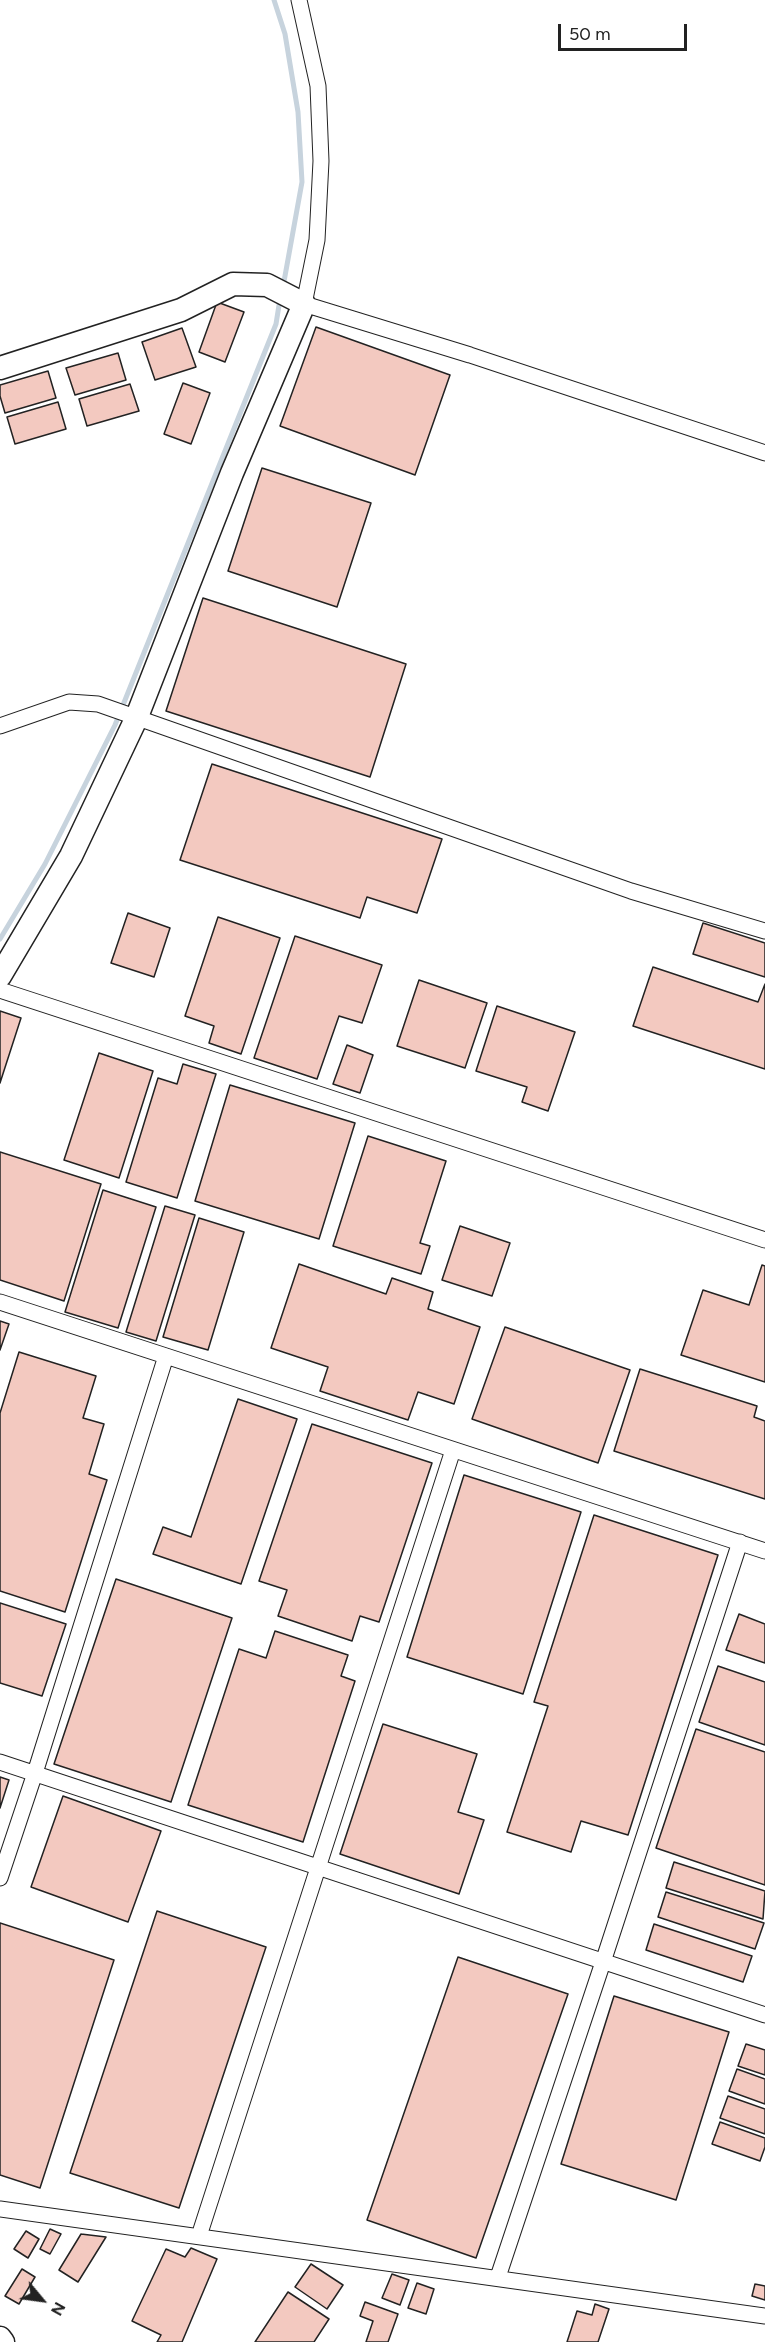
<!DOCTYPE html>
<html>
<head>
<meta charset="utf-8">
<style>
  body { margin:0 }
  #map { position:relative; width:765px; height:2342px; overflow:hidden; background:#fff; font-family:Figtree,sans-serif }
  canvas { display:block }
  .north { position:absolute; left:12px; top:2270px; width:60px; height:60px; -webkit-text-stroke:4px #fff; paint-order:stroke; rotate:119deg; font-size:16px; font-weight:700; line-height:24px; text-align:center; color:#222 }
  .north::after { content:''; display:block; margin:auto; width:21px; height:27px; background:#222; clip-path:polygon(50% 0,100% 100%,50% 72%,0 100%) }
  .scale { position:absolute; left:558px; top:24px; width:129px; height:27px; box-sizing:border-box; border:3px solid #222; border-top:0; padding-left:8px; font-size:18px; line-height:21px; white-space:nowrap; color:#222; -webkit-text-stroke:4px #fff; paint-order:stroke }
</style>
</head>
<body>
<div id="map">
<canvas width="765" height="2342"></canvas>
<div class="north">N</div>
<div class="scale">50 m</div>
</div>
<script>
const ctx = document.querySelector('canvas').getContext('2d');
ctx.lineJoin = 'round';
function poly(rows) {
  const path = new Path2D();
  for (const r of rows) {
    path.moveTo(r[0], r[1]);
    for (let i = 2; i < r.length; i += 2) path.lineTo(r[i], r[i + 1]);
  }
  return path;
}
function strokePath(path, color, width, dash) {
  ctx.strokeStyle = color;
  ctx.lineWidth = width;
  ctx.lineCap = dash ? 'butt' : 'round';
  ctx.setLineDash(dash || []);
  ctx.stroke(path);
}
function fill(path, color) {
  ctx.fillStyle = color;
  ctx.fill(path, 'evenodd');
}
strokePath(poly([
  [274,0,285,34,298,112,302,182,283,287],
  [0,939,45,864,115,725,276,324,280,299]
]), '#c7d3dd', 5);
const building = poly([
  [217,302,244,312,225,362,199,352,217,302],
  [316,327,450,375,415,475,280,426,316,327],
  [182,328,196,367,155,380,142,342,182,328],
  [118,353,126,380,75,395,66,368,118,353],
  [48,371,56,398,5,413,0,396,0,385,48,371],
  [183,383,210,393,191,444,164,434,183,383],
  [130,384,139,411,87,426,79,399,130,384],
  [58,402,66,429,15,444,7,417,58,402],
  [262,468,371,503,337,607,228,571,262,468],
  [203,598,406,664,370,777,166,711,203,598],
  [212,764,442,839,417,913,367,897,360,918,180,860,212,764],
  [128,913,170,928,154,977,111,963,128,913],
  [218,917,280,938,241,1054,209,1043,214,1026,185,1016,218,917],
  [703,923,765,943,765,977,693,954,703,923],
  [295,936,382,965,362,1023,339,1016,317,1079,254,1058,295,936],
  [653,967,758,1002,765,984,765,1069,633,1026,653,967],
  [419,980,487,1003,465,1068,397,1046,419,980],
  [497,1006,575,1032,548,1111,522,1102,527,1087,476,1071,497,1006],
  [0,1011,21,1018,0,1083,0,1011],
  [347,1045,373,1055,360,1093,333,1084,347,1045],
  [99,1053,153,1071,119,1178,64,1160,99,1053],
  [183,1064,216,1074,177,1198,126,1182,158,1078,177,1084,183,1064],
  [230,1085,355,1123,319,1239,195,1201,230,1085],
  [368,1136,446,1161,420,1243,430,1246,421,1274,333,1246,368,1136],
  [0,1152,101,1184,64,1301,0,1280,0,1152],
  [103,1190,156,1207,118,1328,65,1312,103,1190],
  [165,1206,195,1215,156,1341,126,1332,165,1206],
  [199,1218,244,1232,208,1350,163,1337,199,1218],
  [460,1226,510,1243,492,1296,442,1280,460,1226],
  [299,1264,386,1294,392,1278,433,1292,428,1309,480,1327,454,1404,418,1392,408,1420,320,1391,328,1367,271,1348,299,1264],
  [762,1265,765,1266,765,1382,681,1355,703,1290,749,1305,762,1265],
  [0,1321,9,1324,0,1350,0,1321],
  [505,1327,630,1370,598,1463,472,1419,505,1327],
  [19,1352,96,1376,83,1418,104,1424,89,1474,107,1480,65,1612,0,1591,0,1413,19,1352],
  [640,1369,757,1406,754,1417,765,1421,765,1499,614,1451,640,1369],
  [238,1399,297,1419,241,1584,153,1554,163,1527,191,1537,238,1399],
  [312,1424,432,1463,379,1622,360,1616,352,1641,278,1616,287,1590,259,1581,312,1424],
  [464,1475,581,1512,523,1694,407,1657,464,1475],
  [594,1515,718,1555,628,1835,581,1821,571,1852,507,1832,548,1706,534,1702,594,1515],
  [116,1579,232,1618,171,1802,54,1764,116,1579],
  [0,1603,66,1624,42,1696,0,1683,0,1603],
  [739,1614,765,1624,765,1663,726,1650,739,1614],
  [275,1631,348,1655,341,1676,355,1681,303,1842,188,1805,239,1649,266,1658,275,1631],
  [718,1666,765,1682,765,1745,699,1722,718,1666],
  [383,1724,477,1754,458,1812,484,1820,459,1894,340,1854,383,1724],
  [696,1729,765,1752,765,1885,656,1848,696,1729],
  [0,1777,9,1780,0,1808,0,1777],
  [63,1796,161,1831,128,1922,31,1887,63,1796],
  [674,1862,765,1891,763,1919,666,1888,674,1862],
  [666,1892,764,1923,755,1949,658,1917,666,1892],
  [157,1911,266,1947,179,2208,70,2173,157,1911],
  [0,1923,114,1960,40,2188,0,2175,0,1923],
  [654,1924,752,1956,743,1982,646,1950,654,1924],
  [458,1957,568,1994,476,2258,367,2220,458,1957],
  [614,1996,729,2032,676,2200,561,2164,614,1996],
  [746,2044,765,2050,765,2075,738,2066,746,2044],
  [737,2069,765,2079,765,2104,729,2091,737,2069],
  [728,2096,765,2109,765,2134,720,2118,728,2096],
  [720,2122,765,2138,765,2147,760,2161,712,2144,720,2122],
  [50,2229,61,2234,50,2254,40,2249,50,2229],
  [26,2231,39,2239,28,2258,14,2249,26,2231],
  [81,2234,106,2237,78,2282,59,2270,81,2234],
  [191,2248,217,2259,182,2342,157,2342,161,2335,132,2321,166,2249,185,2257,191,2248],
  [311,2264,343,2285,327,2309,295,2287,311,2264],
  [22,2269,35,2277,19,2304,5,2296,22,2269],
  [392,2274,409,2280,400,2305,382,2298,392,2274],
  [417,2283,434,2289,426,2314,408,2308,417,2283],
  [755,2284,765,2286,765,2300,752,2296,755,2284],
  [288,2292,329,2319,314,2342,255,2342,288,2292],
  [365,2302,398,2314,388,2342,366,2342,373,2321,360,2316,365,2302],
  [595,2304,609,2309,598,2342,567,2342,577,2311,592,2315,595,2304]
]);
fill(building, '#f3c9c0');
strokePath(building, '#222', 1.5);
const street = poly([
  [299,0,318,86,321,161,317,240,304,304,470,355,765,453],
  [0,726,69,702,98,704,631,891,765,931],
  [0,990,765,1240],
  [0,1302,765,1551],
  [0,1762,765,2015],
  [0,1878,35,1773,166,1356],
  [0,2209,765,2316],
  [199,2236,453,1450],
  [498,2277,603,1962,740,1542]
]);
const secondary = poly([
  [0,368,181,310,233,284,267,285,304,304,232,473,136,719,71,856,0,976],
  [0,2338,3,2342]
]);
strokePath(street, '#222', 17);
strokePath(secondary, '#222', 25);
strokePath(street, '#fff', 15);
strokePath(secondary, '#fff', 22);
</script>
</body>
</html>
